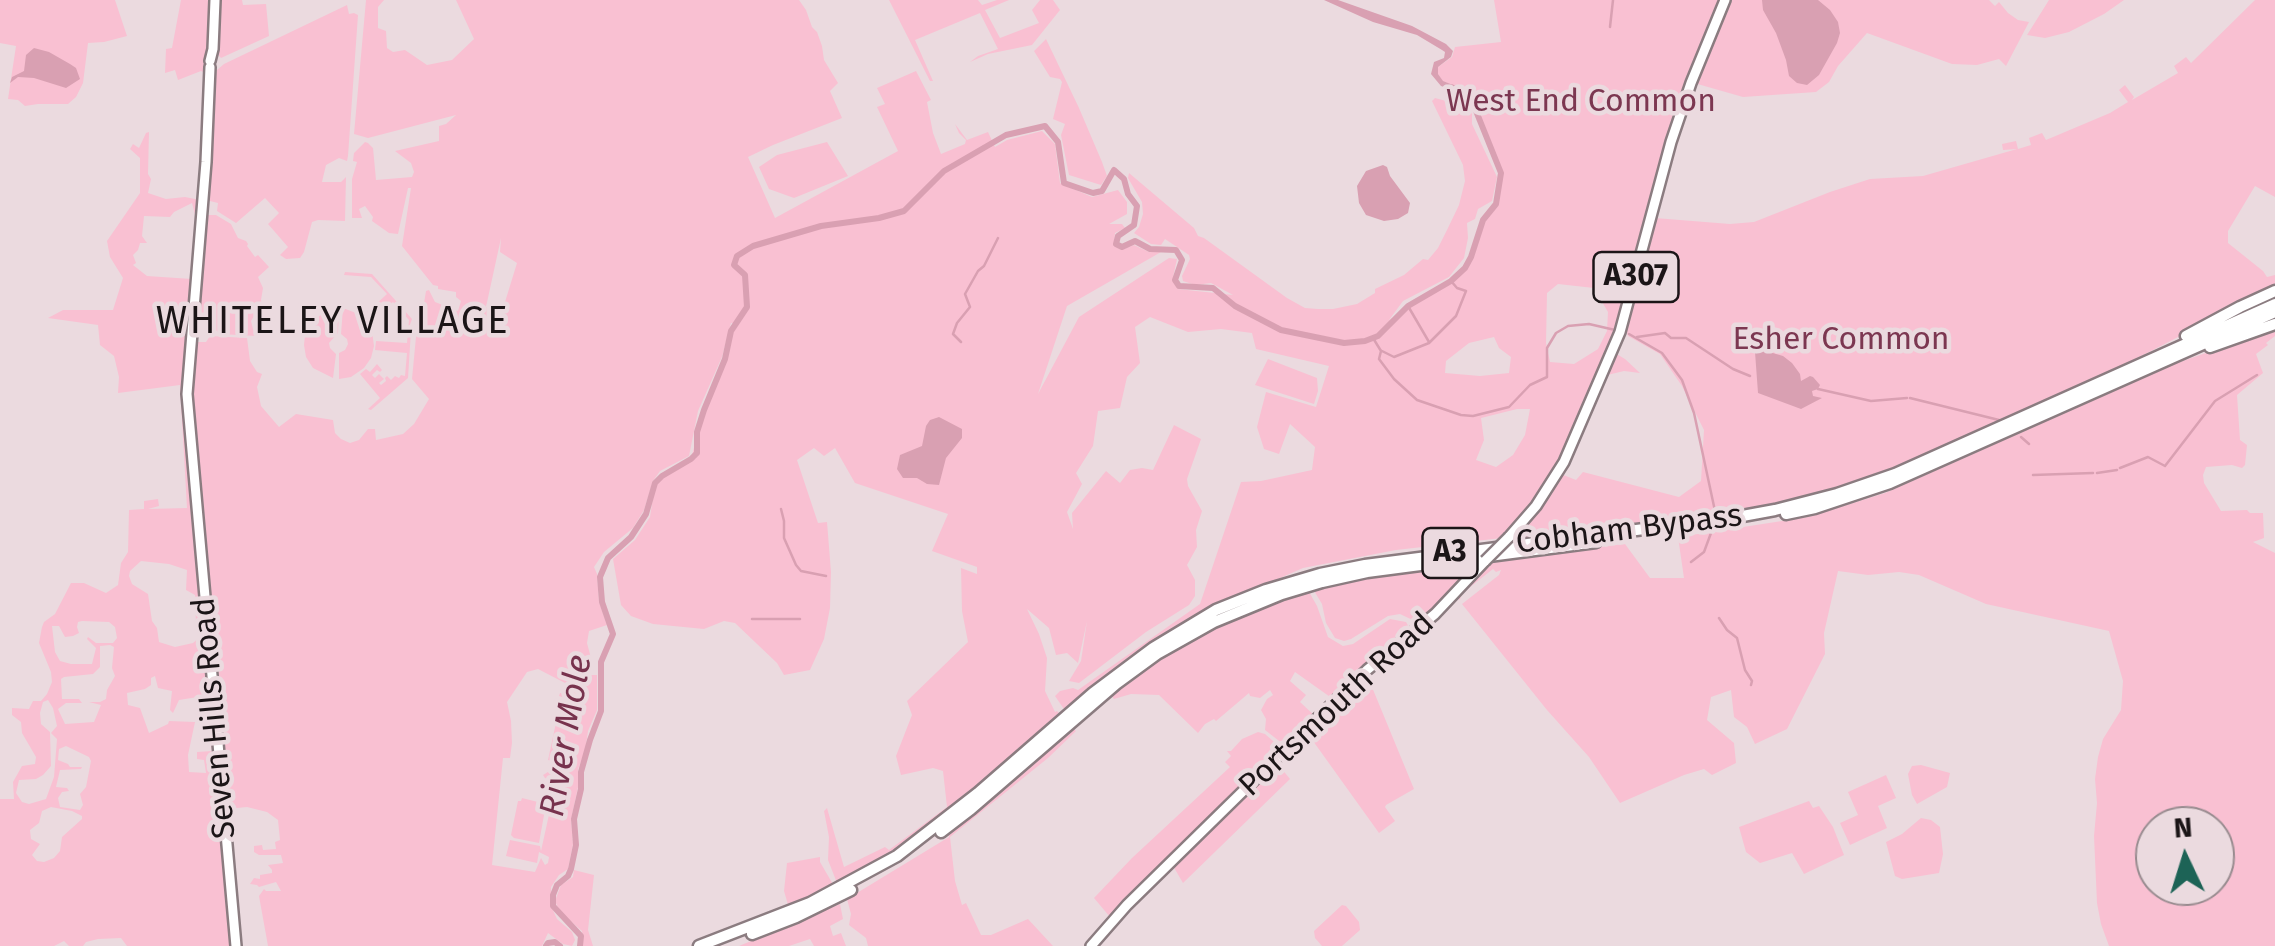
<!DOCTYPE html>
<html>
<head>
<meta charset="utf-8">
<style>
  body { margin:0 }
  #map { position:relative; width:2275px; height:946px; overflow:hidden; background:#ebdadf; font-family:"Fira Sans",sans-serif }
  canvas { display:block }
  .north { position:absolute; left:2135px; top:806px; width:100px; height:100px; box-sizing:border-box; background:#ebdadf; border:2px solid #988b8f; border-radius:50%; rotate:356deg; font-size:28px; font-weight:700; line-height:40px; text-align:center; color:#1b1517 }
  .north::after { content:''; display:block; margin:auto; width:35px; height:45px; background:#1d6356; clip-path:polygon(50% 0,100% 100%,50% 72%,0 100%) }
</style>
</head>
<body>
<div id="map">
<canvas width="2275" height="946"></canvas>
<div class="north">N</div>
</div>
<script>
const ctx = document.querySelector('canvas').getContext('2d');
ctx.lineJoin = 'round';
function fill(path, color) {
  ctx.fillStyle = color;
  ctx.fill(path, 'evenodd');
}
function poly(rows) {
  const path = new Path2D();
  for (const r of rows) {
    path.moveTo(r[0], r[1]);
    for (let i = 2; i < r.length; i += 2) path.lineTo(r[i], r[i + 1]);
  }
  return path;
}
function strokePath(path, color, width, dash) {
  ctx.strokeStyle = color;
  ctx.lineWidth = width;
  ctx.lineCap = dash ? 'butt' : 'round';
  ctx.setLineDash(dash || []);
  ctx.stroke(path);
}
function label(font, color, halo, rows, align = 'center') {
  ctx.font = font + ' "Fira Sans",sans-serif';
  ctx.lineWidth = 9;
  ctx.setLineDash([]);
  ctx.textBaseline = 'middle';
  ctx.strokeStyle = halo;
  ctx.fillStyle = color;
  for (const [text, x, y, turn = 0] of rows) {
    ctx.save();
    ctx.translate(x, y);
    ctx.rotate((+turn || 0) * Math.PI / 180);
    ctx.textAlign = isNaN(turn) ? turn : align;
    if (halo) ctx.strokeText(text, 0, 0);
    ctx.fillText(text, 0, 0);
    ctx.restore();
  }
}
fill(poly([
  [0,0,115,0,127,36,104,42,88,43,83,83,76,97,68,104,38,104,25,106,18,100,8,99,16,46,0,43],
  [181,0,212,0,208,74,201,71,178,80,175,70,165,73,166,49,172,48],
  [218,0,242,0,243,5,266,4,269,36,221,58,215,51],
  [366,0,384,0,378,7,378,28,386,31,387,48,393,52,405,50,427,65,452,60,474,39,456,0,799,0,806,10,812,27,817,32,822,46,824,60,838,83,830,91,842,118,773,145,748,157,775,218,898,151,877,107,885,104,877,88,916,71,931,100,927,102,933,133,941,154,965,144,966,140,959,133,955,124,967,140,988,132,995,147,1007,140,1042,131,1055,144,1060,183,1092,197,1118,190,1127,202,1127,214,1109,224,1122,224,1125,228,1115,233,1114,245,1121,250,1134,245,1149,252,1161,252,1067,306,1038,394,1079,317,1169,258,1177,259,1173,277,1178,289,1233,295,1211,283,1195,285,1183,281,1182,276,1190,259,1189,255,1165,239,1161,245,1151,244,1134,233,1139,227,1143,214,1142,202,1128,178,1129,173,1194,228,1198,236,1204,238,1287,298,1305,308,1318,309,1333,309,1357,304,1375,293,1375,289,1404,275,1423,259,1428,260,1438,248,1447,230,1459,205,1465,181,1463,165,1432,101,1435,98,1446,101,1458,98,1466,104,1472,114,1472,124,1497,177,1492,201,1478,209,1475,219,1467,223,1468,238,1464,258,1449,277,1403,301,1389,320,1456,279,1470,263,1486,219,1498,206,1502,172,1473,99,1458,87,1442,81,1438,74,1438,67,1452,57,1455,47,1501,42,1494,0,1722,0,1690,68,1619,318,1615,353,1625,359,1640,373,1624,371,1595,378,1548,482,1502,538,1396,550,1303,568,1198,614,1118,667,1066,712,1055,696,1060,691,1073,688,1078,690,1200,604,1241,482,1261,481,1312,470,1315,447,1290,424,1279,454,1264,449,1257,427,1266,392,1316,407,1329,366,1256,349,1252,333,1221,329,1188,332,1150,317,1135,327,1140,363,1127,377,1120,408,1098,411,1093,446,1076,473,1082,484,1067,512,1073,529,1072,513,1106,471,1120,483,1130,470,1142,468,1153,470,1174,425,1201,439,1187,479,1188,486,1202,511,1196,530,1197,547,1187,565,1195,580,1195,596,1189,605,1146,632,1079,683,1069,681,1081,661,1087,621,1078,663,1067,653,1056,655,1049,628,1027,609,1039,634,1047,658,1045,691,1055,712,1057,711,1062,716,949,813,890,852,837,883,828,860,829,837,824,811,827,808,844,867,885,847,889,850,947,807,943,771,933,768,901,775,896,756,912,715,907,701,968,642,962,611,961,568,977,574,977,567,932,551,948,514,855,483,835,448,824,456,814,448,797,460,818,523,827,522,831,572,830,608,824,639,810,670,784,675,777,663,735,623,724,621,704,629,653,624,631,616,621,605,613,559,635,540,650,517,655,483,662,476,691,459,704,410,725,359,731,331,736,324,731,323,722,357,698,411,689,456,660,471,653,481,644,510,633,528,604,552,594,567,597,574,599,602,607,625,589,631,587,643,591,658,588,675,597,675,597,710,588,731,585,752,578,769,578,787,571,820,573,844,568,869,559,875,551,887,551,906,557,919,572,932,575,940,572,946,563,944,548,933,542,946,268,946,259,896,264,889,266,891,281,891,276,882,259,887,257,885,250,884,254,878,260,879,260,875,272,873,272,870,268,865,283,863,281,855,259,855,254,852,254,846,262,845,263,850,276,849,275,842,280,840,278,820,267,812,247,807,227,809,189,390,194,342,206,342,210,336,247,338,250,361,257,372,262,374,257,387,261,406,279,427,296,414,333,420,335,433,341,439,350,443,359,440,368,429,375,429,376,440,403,434,414,424,429,399,412,379,418,316,424,303,426,291,429,290,435,302,458,311,461,301,456,297,456,292,438,289,438,286,433,285,402,246,411,188,408,188,398,234,389,233,372,221,373,217,365,206,359,209,362,218,352,218,352,179,357,162,353,161,354,153,365,142,368,143,373,148,376,180,412,177,414,172,411,163,395,151,439,141,439,126,446,124,456,115,368,138,354,134],
  [501,238,500,252,517,263,501,315,486,307],
  [1558,284,1594,288,1608,312,1607,331,1598,349,1574,364,1550,362,1546,343,1547,293],
  [1494,337,1499,348,1511,357,1509,373,1480,376,1445,373,1446,361,1469,343],
  [1517,409,1530,409,1525,435,1513,455,1496,467,1476,460,1484,440,1481,418],
  [538,669,567,684,568,694,560,693,559,696,572,700,572,710,568,713,565,721,561,722,561,719,557,718,548,760,552,761,558,735,564,737,564,740,558,742,557,745,564,749,559,761,561,764,559,773,551,770,543,775,545,778,550,780,555,792,553,809,550,810,541,851,540,846,510,840,506,856,537,863,539,852,549,857,548,863,545,865,541,858,535,872,492,865,503,758,510,758,512,743,511,721,507,702,527,672],
  [889,0,978,0,982,5,997,0,1009,0,985,10,1000,38,1039,23,1032,10,1040,0,1053,0,1060,10,1032,45,988,54,970,62,978,56,998,49,980,13,915,40,933,81,930,81],
  [1729,0,1989,0,1995,6,1999,2,2008,13,2018,20,2029,22,2006,66,1999,59,1977,65,1952,64,1867,33,1838,66,1829,82,1816,92,1743,97,1694,83],
  [2049,0,2124,0,2104,14,2069,32,2045,38,2027,35],
  [2255,0,2275,0,2275,197,2255,186,2228,231,2228,243,2263,271,2267,277,2275,275,2275,287,2089,383,1896,470,1863,482,1783,503,1733,513,1509,542,1561,474,1576,480,1583,472,1679,497,1701,481,1704,430,1682,386,1660,354,1628,336,1625,328,1655,218,1730,224,1754,222,1830,192,1870,179,1923,176,2017,149,2003,150,2002,144,2016,141,2018,149,2031,145,2029,138,2042,133,2046,140,2110,113,2128,102,2119,90,2125,85,2134,97,2132,100,2178,73,2174,66,2186,57,2191,63],
  [347,5,349,14,354,13,358,15,348,156,347,161,339,158,326,165,322,182,341,182,346,177,345,221,318,220,312,222,304,252,300,258,286,259,280,255,288,247,268,224,279,213,265,198,236,223,217,211,218,203,206,200,214,79,217,70,224,64],
  [1046,39,1079,108,1102,162,1107,176,1101,185,1069,175,1061,135,1065,124,1053,119,1062,82,1060,79,1050,77,1034,51],
  [149,132,148,174,151,179,148,193,166,199,185,197,200,200,200,213,196,218,192,203,174,212,170,217,144,216,142,236,147,243,140,243,138,250,133,255,136,263,133,265,147,276,192,279,183,384,235,946,127,946,121,938,98,939,86,942,83,946,69,946,64,941,54,946,0,946,0,799,14,799,13,782,22,766,35,764,36,757,22,733,21,722,12,715,12,708,29,709,33,701,41,701,47,694,52,682,51,672,39,643,42,627,44,622,55,614,71,583,84,583,106,593,118,585,121,563,128,552,129,510,144,509,144,501,158,499,159,506,148,509,187,508,180,385,118,393,119,377,114,356,100,345,98,325,48,318,63,310,113,310,123,278,110,257,107,241,140,193,140,158,130,149,133,144,139,148,146,133],
  [141,561,169,564,187,570,186,590,195,595,196,625,200,629,200,637,193,643,175,647,159,642,157,628,152,621,148,594,132,584,129,576,130,571],
  [82,621,109,622,115,627,117,638,113,643,96,643,88,637,87,639,96,648,92,664,71,664,60,661,55,652,52,626,59,626,65,637,73,636,79,633,77,627,78,622],
  [110,645,114,647,112,668,115,676,107,690,106,699,100,702,89,702,101,705,94,722,65,724,58,709,66,703,82,703,79,699,62,699,61,679,64,677,93,674,100,667,100,646],
  [155,676,158,688,172,691,170,710,173,713,179,700,204,696,212,751,197,752,197,759,204,760,206,773,189,772,188,755,195,722,169,721,168,724,149,733,140,708,128,705,127,693,145,689,151,685,151,678],
  [48,700,53,708,57,726,51,733,57,739,54,777,46,799,29,804,22,802,16,793,19,780,36,779,43,775,51,766,50,732,41,724,40,713,43,702],
  [66,746,89,757,91,761,86,787,80,794,83,805,80,810,60,807,58,798,62,792,69,791,67,788,56,787,60,770,81,769,82,767,70,767,68,764,58,760,59,749],
  [51,807,72,811,82,816,82,819,62,837,60,851,54,858,44,862,37,861,32,855,40,844,31,839,30,830,39,823,42,811],
  [827,142,848,176,794,198,769,189,759,167,777,155],
  [205,215,216,215,231,224,238,238,246,241,248,244,247,246,255,257,258,255,269,267,258,277,263,288,261,300,264,313,254,316,251,321,253,329,257,336,220,334,207,322,199,322,196,317],
  [345,272,372,274,412,319,409,327,411,330,408,378,371,410,368,409,380,398,360,374,366,369,370,372,377,364,382,370,380,372,377,370,372,375,375,378,379,374,384,379,379,383,381,385,386,381,385,378,387,376,391,380,395,376,399,378,401,375,405,376,407,353,375,350,376,341,407,343,409,320,393,302,369,322,363,316,387,294,371,277,344,275],
  [343,308,356,313,365,320,372,331,374,346,371,358,364,368,351,377,339,379,339,353,345,350,348,344,347,339,341,334],
  [329,309,339,309,338,333,329,343,330,348,336,354,333,378,313,368,306,357,304,345,305,335,308,334,311,322],
  [2275,329,2275,336,2266,343,2268,345,2256,354,2263,373,2237,395,2240,440,2247,445,2245,465,2242,468,2232,465,2206,467,2203,475,2204,483,2221,511,2247,510,2250,513,2263,513,2264,538,2253,542,2275,553,2275,946,2109,946,2101,924,2097,903,2094,836,2097,803,2095,779,2098,757,2103,739,2121,710,2123,681,2109,631,1986,604,1919,575,1899,572,1868,575,1838,571,1824,633,1825,654,1787,729,1755,744,1747,727,1734,717,1731,690,1711,697,1707,720,1734,743,1736,763,1712,775,1704,769,1684,775,1620,803,1589,757,1547,710,1462,604,1499,575,1501,570,1496,572,1493,569,1461,594,1460,600,1457,597,1495,558,1625,544,1650,578,1684,578,1678,537,1808,517,1885,493,2177,363],
  [2155,826,2215,826,2215,886,2155,886],
  [1268,359,1317,378,1318,391,1314,404,1255,385],
  [1480,562,1419,623,1400,614,1388,616,1351,639,1344,641,1335,638,1326,623,1322,604,1313,589,1350,581],
  [1308,590,1317,606,1328,637,1343,646,1353,644,1390,619,1406,622,1410,629,1333,699,1295,672,1290,681,1306,695,1300,702,1315,716,1286,743,1283,744,1265,730,1266,719,1261,710,1267,699,1273,695,1270,690,1260,698,1250,696,1249,693,1216,721,1214,719,1205,724,1198,733,1159,695,1131,694,1114,699,1111,695,1168,654,1239,615],
  [1367,675,1414,789,1386,805,1385,807,1395,821,1379,833,1308,734],
  [1071,727,1076,731,1048,758,950,837,955,881,962,905,966,903,981,935,991,935,1028,919,1053,946,868,946,866,938,849,925,851,914,847,899,949,837,948,834,992,799],
  [1258,732,1265,734,1280,747,1277,763,1290,779,1183,883,1169,859,1110,917,1094,898,1132,858,1230,767,1225,762,1231,756,1227,751,1231,751,1242,739],
  [1921,765,1950,773,1947,787,1917,804,1912,795,1908,774,1912,766],
  [1886,775,1896,798,1878,806,1887,828,1850,845,1840,823,1858,815,1848,792],
  [522,798,546,804,539,843,514,838,511,835,518,801,521,801],
  [1809,801,1813,808,1819,806,1833,827,1844,855,1804,874,1792,853,1760,863,1746,852,1739,827],
  [1921,818,1931,820,1940,827,1943,854,1939,873,1902,879,1895,876,1886,842,1902,834],
  [820,857,820,862,834,886,789,908,784,891,787,863],
  [574,870,594,875,588,930,593,946,583,946,582,931,560,912,555,901,561,885,573,877],
  [840,904,843,919,830,926,833,936,841,933,846,946,814,946,810,939,789,946,739,946],
  [1342,905,1346,906,1359,922,1360,930,1342,946,1322,946,1315,938,1314,931]
]), '#f9c0d2');
fill(poly([
  [1324,0,1338,0,1412,26,1446,44,1453,51,1451,57,1438,67,1438,74,1443,81,1458,87,1456,91,1441,86,1431,74,1434,62,1444,58,1445,52,1442,50,1417,35,1373,22],
  [1762,0,1818,0,1830,10,1838,22,1840,33,1837,43,1819,75,1807,85,1797,83,1789,76,1786,60,1776,33,1763,10],
  [34,48,49,52,70,64,76,68,80,79,66,88,34,78,18,77,10,83,12,77,24,71,26,55],
  [1383,165,1387,167,1390,176,1410,203,1408,213,1398,219,1384,221,1366,215,1359,203,1357,186,1366,171],
  [1759,349,1783,356,1792,363,1800,374,1801,381,1810,376,1813,377,1820,385,1818,389,1812,391,1813,396,1822,398,1801,409,1758,393,1755,352],
  [939,417,962,429,962,438,946,458,939,485,927,484,917,478,903,478,897,469,900,455,922,446,926,426,930,420]
]), '#d9a0b2');
strokePath(poly([
  [1610,27,1613,0],
  [1408,306,1429,342],
  [1629,334,1662,353,1682,380,1694,413,1715,511],
  [1637,337,1665,333,1671,338,1686,338,1733,369,1750,376],
  [1373,338,1381,351,1379,359,1394,379,1417,400,1461,415,1473,416,1509,407,1530,385,1547,377,1547,348,1556,333,1568,326,1589,324,1615,330],
  [961,342,953,334,957,323,970,307,965,294,978,271,984,266,998,238],
  [1382,351,1394,357,1429,343,1456,316,1466,291,1457,288,1451,281],
  [1818,389,1871,401,1907,398],
  [1910,398,1999,420],
  [2021,437,2029,444],
  [2120,468,2148,457,2165,466,2215,401,2257,375],
  [2097,473,2117,470],
  [2033,475,2093,473],
  [781,509,784,521,784,538,796,565,801,571,826,576],
  [1691,562,1704,552,1711,533],
  [1719,618,1727,630,1737,638,1745,670,1752,681,1751,685],
  [752,619,800,619]
]), '#d9a0b2', 2.5);
strokePath(poly([
  [546,946,548,943,555,942,560,946],
  [580,946,581,936,553,906,553,895,557,885,568,876,571,869,576,845,574,819,581,789,581,772,590,740,601,711,601,662,613,634,602,602,600,577,608,558,631,537,646,514,655,483,662,476,691,459,697,453,697,432,704,410,725,359,731,331,747,307,745,275,734,265,737,256,753,246,821,226,879,218,904,211,944,171,1006,135,1045,126,1058,142,1064,183,1093,193,1102,191,1114,170,1124,179,1128,194,1137,206,1134,225,1118,236,1116,244,1122,247,1135,241,1150,249,1176,250,1182,260,1175,280,1179,286,1213,288,1235,306,1281,330,1344,343,1365,341,1378,336,1408,306,1451,281,1465,268,1471,257,1483,220,1496,204,1501,173,1472,101,1459,90,1451,87]
]), '#d9a0b2', 6);
const major = poly([
  [210,61,213,49,215,0],
  [210,67,206,162,187,394,236,946],
  [1509,537,1536,506,1564,462,1620,332,1671,142,1691,83,1725,0],
  [1091,946,1127,905,1341,695,1367,670,1435,614,1485,561]
]);
const highway = poly([
  [2186,336,2240,307,2275,291],
  [2210,347,2275,324],
  [1786,514,1815,508,1890,483,2275,312],
  [941,832,971,809,1116,684,1157,654,1214,622,1282,594,1322,582,1367,572,1596,542],
  [752,934,796,917,851,890],
  [699,946,810,903,897,856,978,793,1093,693,1153,648,1216,610,1266,590,1320,574,1365,565,1737,517,1775,510,1837,494,1895,474,2275,304]
]);
strokePath(major, '#8b7c80', 14);
strokePath(highway, '#8b7c80', 15);
strokePath(major, '#fff', 9);
strokePath(highway, '#fff', 10);
const majorBridge = poly([
  [1485,561,1509,537]
]);
strokePath(majorBridge, '#8b7c80', 14, []);
strokePath(majorBridge, '#fff', 9);
for (const [x, y, w] of [
  [1636,277,85],
  [1450,553,55]
]) {
  const box = new Path2D();
  box.roundRect(x - w / 2, y - 25, w, 50, 8);
  ctx.fillStyle = '#ebdadf';
  ctx.fill(box);
  strokePath(box, '#1b1517', 2.5);
}
label('bold 30px', '#1b1517', null, [
  ["A307",1636,277],
  ["A3",1450,553]
]);
label('32px', '#7c3751', '#ebdadf', [
  ["West End Common",1581,102],
  ["Esher Common",1841,340]
]);
label('32px', '#1b1517', '#ebdadf', [
  ["Cobham Bypass",1629,530,-7],
  ["Portsmouth Road",1337,705,-43],
  ["Seven Hills Road",215,718,-95]
]);
label('italic 35px', '#77324d', '#ebdadf', [
  ["River Mole",567,736,-80]
]);
ctx.letterSpacing = '2.5px';
label('38px', '#1b1517', '#ebdadf', [
  ["WHITELEY VILLAGE",333,322]
]);
ctx.letterSpacing = '0px';
</script>
</body>
</html>
